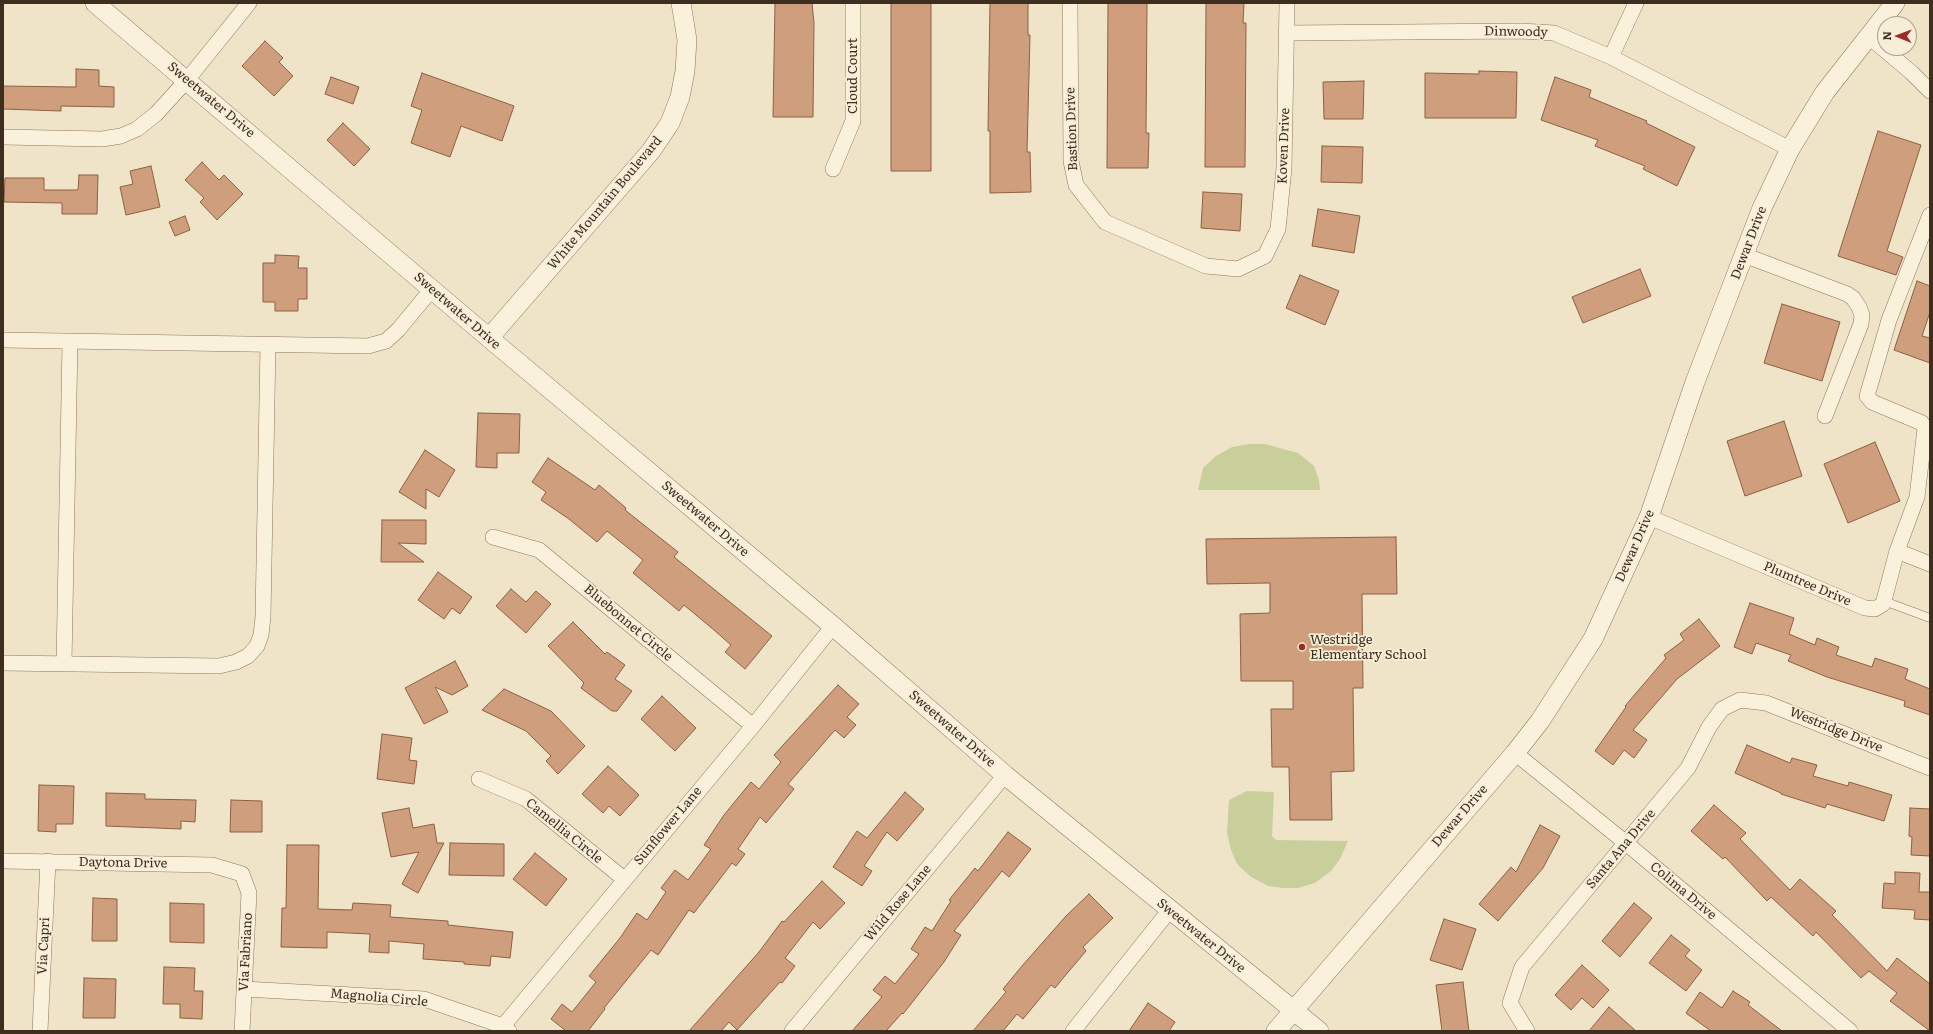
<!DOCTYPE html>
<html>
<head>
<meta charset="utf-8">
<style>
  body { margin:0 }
  #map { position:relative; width:1933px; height:1034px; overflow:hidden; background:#f0e4c8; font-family:Literata,serif }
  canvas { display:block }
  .frame { position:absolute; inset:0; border:4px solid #3d2e20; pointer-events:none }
  .north { position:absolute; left:1877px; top:16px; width:40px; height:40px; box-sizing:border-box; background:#f7eed8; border:1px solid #ada18e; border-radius:50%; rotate:271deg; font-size:11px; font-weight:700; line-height:16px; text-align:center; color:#3d2e20 }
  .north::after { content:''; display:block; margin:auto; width:14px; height:18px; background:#9e2a2b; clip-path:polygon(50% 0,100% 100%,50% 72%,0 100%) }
</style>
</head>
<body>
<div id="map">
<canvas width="1933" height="1034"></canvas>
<div class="frame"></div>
<div class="north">N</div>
</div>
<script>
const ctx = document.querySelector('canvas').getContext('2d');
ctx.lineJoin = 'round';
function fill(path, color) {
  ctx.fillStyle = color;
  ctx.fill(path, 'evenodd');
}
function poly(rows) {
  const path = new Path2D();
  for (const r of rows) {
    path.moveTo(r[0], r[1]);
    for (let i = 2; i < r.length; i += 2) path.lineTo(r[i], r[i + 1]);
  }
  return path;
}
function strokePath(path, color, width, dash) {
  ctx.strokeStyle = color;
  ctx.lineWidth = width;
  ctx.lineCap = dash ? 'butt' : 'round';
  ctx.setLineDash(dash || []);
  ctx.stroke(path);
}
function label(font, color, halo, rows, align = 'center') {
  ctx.font = font + ' Literata,serif';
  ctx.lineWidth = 3.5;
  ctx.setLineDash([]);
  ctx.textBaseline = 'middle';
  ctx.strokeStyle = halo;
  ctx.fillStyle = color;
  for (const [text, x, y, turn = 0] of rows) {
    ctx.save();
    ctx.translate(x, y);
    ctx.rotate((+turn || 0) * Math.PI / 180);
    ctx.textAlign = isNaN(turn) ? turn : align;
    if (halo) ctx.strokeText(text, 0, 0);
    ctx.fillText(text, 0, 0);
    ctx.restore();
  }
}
fill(poly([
  [1249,444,1265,444,1298,453,1314,466,1319,480,1320,490,1198,490,1203,468,1216,456,1232,447],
  [1247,791,1274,792,1272,836,1276,840,1348,841,1340,859,1331,871,1315,883,1298,888,1283,888,1268,886,1251,877,1237,864,1231,850,1227,833,1229,800]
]), '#c9cf9b');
const building = poly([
  [775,3,812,3,814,23,813,117,773,117,775,3],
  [891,3,931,3,931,171,891,171,891,3],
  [990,3,1028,3,1028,35,1030,35,1027,152,1030,152,1031,192,990,193,990,131,988,131,990,3],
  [1108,3,1147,3,1146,133,1149,133,1148,168,1107,168,1108,3],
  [1206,3,1244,3,1243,23,1246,23,1245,167,1205,167,1206,3],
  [265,41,283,58,279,62,293,76,274,96,242,66,265,41],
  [76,69,99,70,99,86,114,87,114,107,61,106,61,111,3,109,3,86,76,87,76,69],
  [1479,71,1517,72,1516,118,1425,118,1425,73,1479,74,1479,71],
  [422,73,514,106,502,141,461,126,450,157,411,143,422,110,411,106,422,73],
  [331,77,359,87,353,104,325,94,331,77],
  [1555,77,1591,90,1589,97,1647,121,1646,123,1695,147,1677,186,1643,169,1645,166,1595,146,1598,140,1541,120,1555,77],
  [1364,81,1363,119,1324,119,1323,82,1364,81],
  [343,123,370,149,354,166,327,140,343,123],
  [1878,131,1921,145,1887,251,1903,257,1896,275,1838,256,1878,131],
  [1322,146,1363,147,1362,183,1321,182,1322,146],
  [202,162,219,180,224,175,243,194,217,220,200,202,204,198,185,180,202,162],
  [151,166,160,207,126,215,120,187,133,184,130,171,151,166],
  [79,175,98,175,97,214,62,214,62,203,4,202,5,178,44,178,44,190,78,190,79,175],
  [1203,192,1242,194,1240,231,1201,228,1203,192],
  [1318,209,1360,216,1354,253,1312,246,1318,209],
  [185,216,190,230,175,236,169,222,185,216],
  [275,255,299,256,298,268,307,268,307,299,298,299,298,311,275,311,275,302,263,302,263,263,275,263,275,255],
  [1640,269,1651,296,1583,323,1572,297,1640,269],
  [1300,275,1339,291,1325,325,1286,308,1300,275],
  [1917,281,1930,286,1930,312,1922,336,1930,338,1930,363,1894,350,1917,281],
  [1782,304,1840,322,1822,381,1764,363,1782,304],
  [478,413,520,414,519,453,497,453,497,468,476,467,478,413],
  [1784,421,1802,476,1745,496,1727,441,1784,421],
  [1875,442,1900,501,1848,523,1824,464,1875,442],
  [425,450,455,470,439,497,426,489,426,509,399,492,425,450],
  [548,458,595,490,599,485,626,508,625,510,678,552,674,557,772,636,745,669,725,652,731,645,714,630,684,605,679,611,633,573,643,560,607,531,597,542,569,519,541,500,546,492,532,482,548,458],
  [382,520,426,520,426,544,398,543,424,562,381,562,382,520],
  [1396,537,1397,594,1362,594,1363,688,1353,688,1354,771,1331,772,1332,820,1290,820,1289,767,1272,767,1271,709,1293,709,1293,681,1241,681,1240,614,1270,613,1270,583,1207,584,1206,539,1396,537],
  [438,572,472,597,460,614,452,608,444,619,418,600,438,572],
  [511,589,526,602,536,591,551,604,526,633,496,606,511,589],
  [1750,603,1794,618,1789,634,1815,645,1817,638,1839,647,1836,655,1872,667,1875,658,1908,669,1905,679,1930,689,1930,715,1904,706,1905,701,1827,677,1788,661,1791,655,1756,643,1752,654,1734,647,1750,603],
  [1699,619,1720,646,1677,679,1633,730,1647,740,1634,758,1624,750,1613,765,1595,751,1626,707,1625,706,1666,658,1664,655,1684,640,1680,634,1699,619],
  [573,622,605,654,607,652,625,665,615,679,632,691,617,711,612,711,581,688,584,683,548,646,573,622],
  [455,661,468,686,452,695,435,687,448,712,424,724,405,688,455,661],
  [838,685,859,704,847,717,856,725,844,738,835,730,788,784,794,789,766,823,760,817,738,849,745,854,736,866,732,863,694,913,689,910,658,955,651,950,604,1008,605,1009,588,1031,566,1031,551,1019,562,1004,572,1012,596,982,589,976,620,938,637,913,647,920,666,892,661,888,675,870,688,880,711,849,704,845,724,815,751,782,759,789,781,762,774,755,838,685],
  [504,689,551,711,585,746,558,774,546,761,551,756,526,731,482,710,504,689],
  [662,696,696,728,675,751,641,719,662,696],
  [382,734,412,738,409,760,417,761,414,784,377,779,382,734],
  [1747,745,1790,763,1792,758,1817,765,1813,776,1848,786,1849,782,1892,795,1884,821,1827,804,1825,808,1781,794,1781,793,1735,773,1747,745],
  [608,766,639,795,620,816,609,806,603,813,582,794,608,766],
  [39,785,74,786,73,824,56,824,56,832,38,831,39,785],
  [905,792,924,809,897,841,887,832,864,866,872,871,862,886,833,867,857,831,867,838,905,792],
  [106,793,145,794,145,799,196,800,195,822,181,821,181,829,106,826,106,793],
  [231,800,262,801,262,832,230,832,231,800],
  [1714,805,1746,833,1740,839,1790,890,1800,879,1836,911,1832,915,1887,971,1897,958,1930,984,1930,1031,1890,1001,1897,993,1869,971,1861,978,1816,932,1813,936,1771,897,1767,901,1725,857,1723,859,1691,831,1714,805],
  [409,808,413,828,434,824,437,843,444,843,418,893,402,884,419,852,391,857,382,813,409,808],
  [1910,808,1930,809,1930,856,1911,855,1912,837,1909,836,1910,808],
  [1540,825,1560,836,1543,868,1498,921,1479,904,1511,867,1516,872,1540,825],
  [1008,832,1031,849,1009,877,1002,871,954,931,961,935,944,962,903,1014,902,1013,886,1031,852,1031,882,997,873,990,885,976,895,984,919,954,911,949,925,927,932,931,951,901,949,900,975,868,978,871,1008,832],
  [450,843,504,844,504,876,449,875,450,843],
  [287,845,319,845,318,909,352,910,353,903,391,905,390,917,448,921,448,925,513,932,510,958,491,956,490,966,464,964,464,962,423,959,424,944,389,941,389,953,369,952,370,934,327,932,327,948,281,947,282,908,286,908,287,845],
  [535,853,567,879,546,906,513,879,535,853],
  [1895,872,1920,873,1919,892,1930,892,1930,920,1914,919,1915,910,1882,908,1884,883,1895,884,1895,872],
  [822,881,845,903,820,929,813,922,785,958,795,966,782,983,780,982,737,1030,729,1022,721,1031,689,1031,759,952,782,921,784,922,822,881],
  [1089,894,1113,918,1083,947,1086,951,1064,977,1055,988,1051,985,1023,1019,1017,1014,1003,1031,973,1031,1006,992,1003,989,1022,966,1066,916,1089,894],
  [93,898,117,899,117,941,92,941,93,898],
  [170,903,204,904,204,943,170,942,170,903],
  [1634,903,1652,918,1620,957,1602,941,1634,903],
  [1444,919,1476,929,1462,970,1430,960,1444,919],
  [1671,935,1690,950,1685,956,1702,970,1686,991,1649,963,1671,935],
  [1582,965,1609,990,1593,1008,1582,998,1571,1010,1555,995,1582,965],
  [164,967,195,968,194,991,203,991,202,1019,180,1018,180,1004,163,1004,164,967],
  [84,978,116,979,115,1018,83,1018,84,978],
  [1463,982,1469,1031,1442,1031,1436,985,1463,982],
  [1733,991,1750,1002,1748,1005,1782,1031,1711,1031,1686,1013,1700,992,1722,1008,1733,991],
  [1148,1003,1175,1022,1169,1031,1129,1031,1148,1003],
  [1609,1007,1636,1031,1589,1031,1609,1007]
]);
fill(building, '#cf9f7d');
strokePath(building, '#8d5f41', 1);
const service = poly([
  [1884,601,1930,618]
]);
const minor = poly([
  [1070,3,1071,161,1076,185,1105,222,1206,266,1238,269,1265,256,1278,229,1284,168,1287,3],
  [1287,33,1521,31,1554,33,1611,57,1790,149],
  [1868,36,1912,73,1930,91],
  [1611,57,1636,3],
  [3,137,102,139,121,136,137,129,156,114,187,80,249,3],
  [833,169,853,121,853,3],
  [1744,255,1847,294,1853,298,1859,307,1862,315,1861,324,1825,416],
  [3,340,368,346,386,341,398,330,432,289],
  [1649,517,1865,608,1875,609,1883,604,1897,551,1930,564],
  [493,537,539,550,753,726],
  [1897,551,1917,497,1925,429,1922,423,1872,402,1867,396,1889,320,1930,215],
  [3,663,219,666,236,662,248,656,257,646,261,635,263,617,268,345],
  [64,664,70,342],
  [1515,753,1626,843,1850,1031],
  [479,779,526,799,624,879],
  [3,861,212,865,242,874,249,893,242,1031],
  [244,989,424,999,503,1026,509,1031],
  [503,1026,753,726,833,626],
  [40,1031,48,861],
  [792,1031,1005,775],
  [1073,1031,1169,911],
  [1527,1031,1510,1003,1522,967,1688,768,1709,727,1722,709,1740,700,1766,703,1930,768]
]);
const tertiary = poly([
  [95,3,489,338,833,626,1005,775,1319,1031],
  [489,338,651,151,670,123,680,97,685,71,687,40,681,3],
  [1276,1031,1515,753,1540,721,1593,639,1649,517,1695,382,1762,208,1790,149,1825,92,1895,3]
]);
strokePath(service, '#8d765c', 9);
strokePath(minor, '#8d765c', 16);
strokePath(tertiary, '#8d765c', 20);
strokePath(service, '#faf1dc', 8);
strokePath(minor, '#faf1dc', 15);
strokePath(tertiary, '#faf1dc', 19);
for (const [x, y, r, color] of [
  [1302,647,4,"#9e2a2b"]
]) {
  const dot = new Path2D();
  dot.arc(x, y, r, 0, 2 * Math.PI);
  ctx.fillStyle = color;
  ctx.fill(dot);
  strokePath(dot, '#f7eed8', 1.5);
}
label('13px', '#3d2e20', '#f7eed8', [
  ["Dinwoody",1516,32,1],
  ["Cloud Court",853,76,-90],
  ["Sweetwater Drive",211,100,40],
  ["Bastion Drive",1072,129,-92],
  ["Koven Drive",1284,146,-88],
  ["White Mountain Boulevard",605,203,-50],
  ["Dewar Drive",1749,243,-69],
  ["Sweetwater Drive",457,311,41],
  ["Sweetwater Drive",705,519,40],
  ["Dewar Drive",1635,546,-66],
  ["Plumtree Drive",1807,584,23],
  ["Bluebonnet Circle",628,623,40],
  ["Sweetwater Drive",952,729,41],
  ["Westridge Drive",1836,730,22],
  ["Dewar Drive",1460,816,-49],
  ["Sunflower Lane",668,826,-50],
  ["Camellia Circle",564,831,39],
  ["Santa Ana Drive",1621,849,-50],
  ["Daytona Drive",123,863,1],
  ["Colima Drive",1683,891,40],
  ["Wild Rose Lane",898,903,-50],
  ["Sweetwater Drive",1201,936,39],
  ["Via Capri",44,946,-87],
  ["Via Fabriano",246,952,-87],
  ["Magnolia Circle",379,998,5]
]);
label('13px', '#3d2e20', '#f7eed8', [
  ["Westridge",1310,640],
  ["Elementary School",1310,655]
], 'left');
</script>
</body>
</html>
